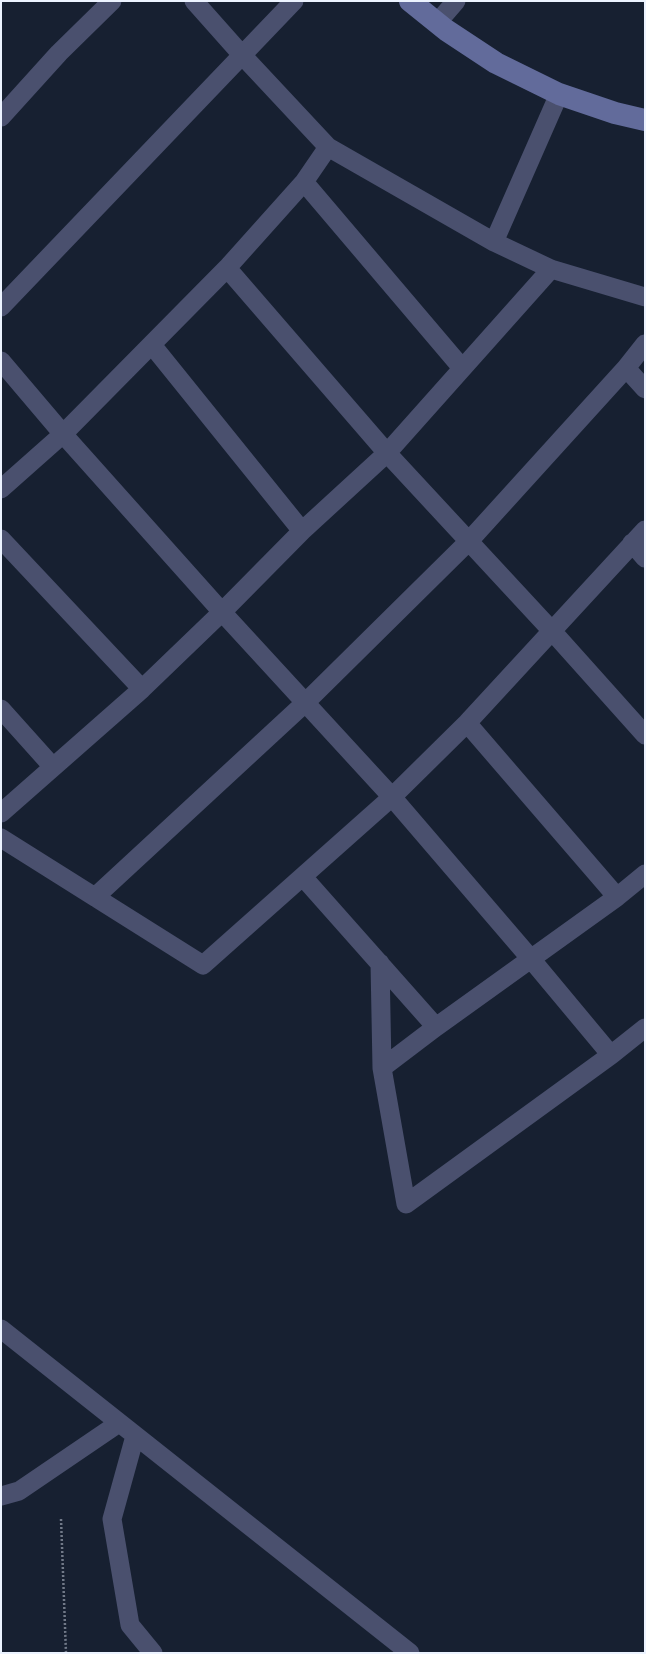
<!DOCTYPE html>
<html>
<head>
<meta charset="utf-8">
<style>
  body { margin:0 }
  #map { position:relative; width:646px; height:1654px; overflow:hidden; background:#172031; font-family:Montserrat,sans-serif }
  canvas { display:block }
  .frame { position:absolute; inset:0; border:2px solid #ecf3ff; pointer-events:none }
</style>
</head>
<body>
<div id="map">
<canvas width="646" height="1654"></canvas>
<div class="frame"></div>
</div>
<script>
const ctx = document.querySelector('canvas').getContext('2d');
ctx.lineJoin = 'round';
function poly(rows) {
  const path = new Path2D();
  for (const r of rows) {
    path.moveTo(r[0], r[1]);
    for (let i = 2; i < r.length; i += 2) path.lineTo(r[i], r[i + 1]);
  }
  return path;
}
function strokePath(path, color, width, dash) {
  ctx.strokeStyle = color;
  ctx.lineWidth = width;
  ctx.lineCap = dash ? 'butt' : 'round';
  ctx.setLineDash(dash || []);
  ctx.stroke(path);
}
strokePath(poly([
  [61,1519,66,1653]
]), '#717988', 2.5, [2, 2]);
strokePath(poly([
  [194,1,242,55,328,147,494,242,551,269,645,297],
  [437,23,456,1],
  [1,117,59,53,112,1],
  [304,182,462,368],
  [494,242,559,94],
  [227,268,387,453,552,631,645,735],
  [1,307,294,1],
  [152,345,302,531],
  [1,361,63,434,222,612,392,797,531,959,611,1055],
  [626,368,645,389],
  [1,489,63,434,227,268,304,182,328,147],
  [1,539,142,689],
  [632,543,645,558],
  [1,709,53,767],
  [467,723,617,897],
  [1,813,142,689,222,612,302,531,387,453,551,269],
  [1,838,203,965,392,797,467,723,645,530],
  [303,877,436,1027],
  [95,897,306,702,469,541,626,368,645,344],
  [380,963,382,1068,406,1204,611,1055,645,1028],
  [382,1068,436,1027,617,897,645,874],
  [1,1329,410,1653],
  [135,1436,112,1519,130,1625,153,1653],
  [1,1496,19,1491,119,1423]
]), '#4a506e', 19);
strokePath(poly([
  [410,1,446,30,496,63,559,94,615,113,645,120]
]), '#626b9b', 22);
</script>
</body>
</html>
